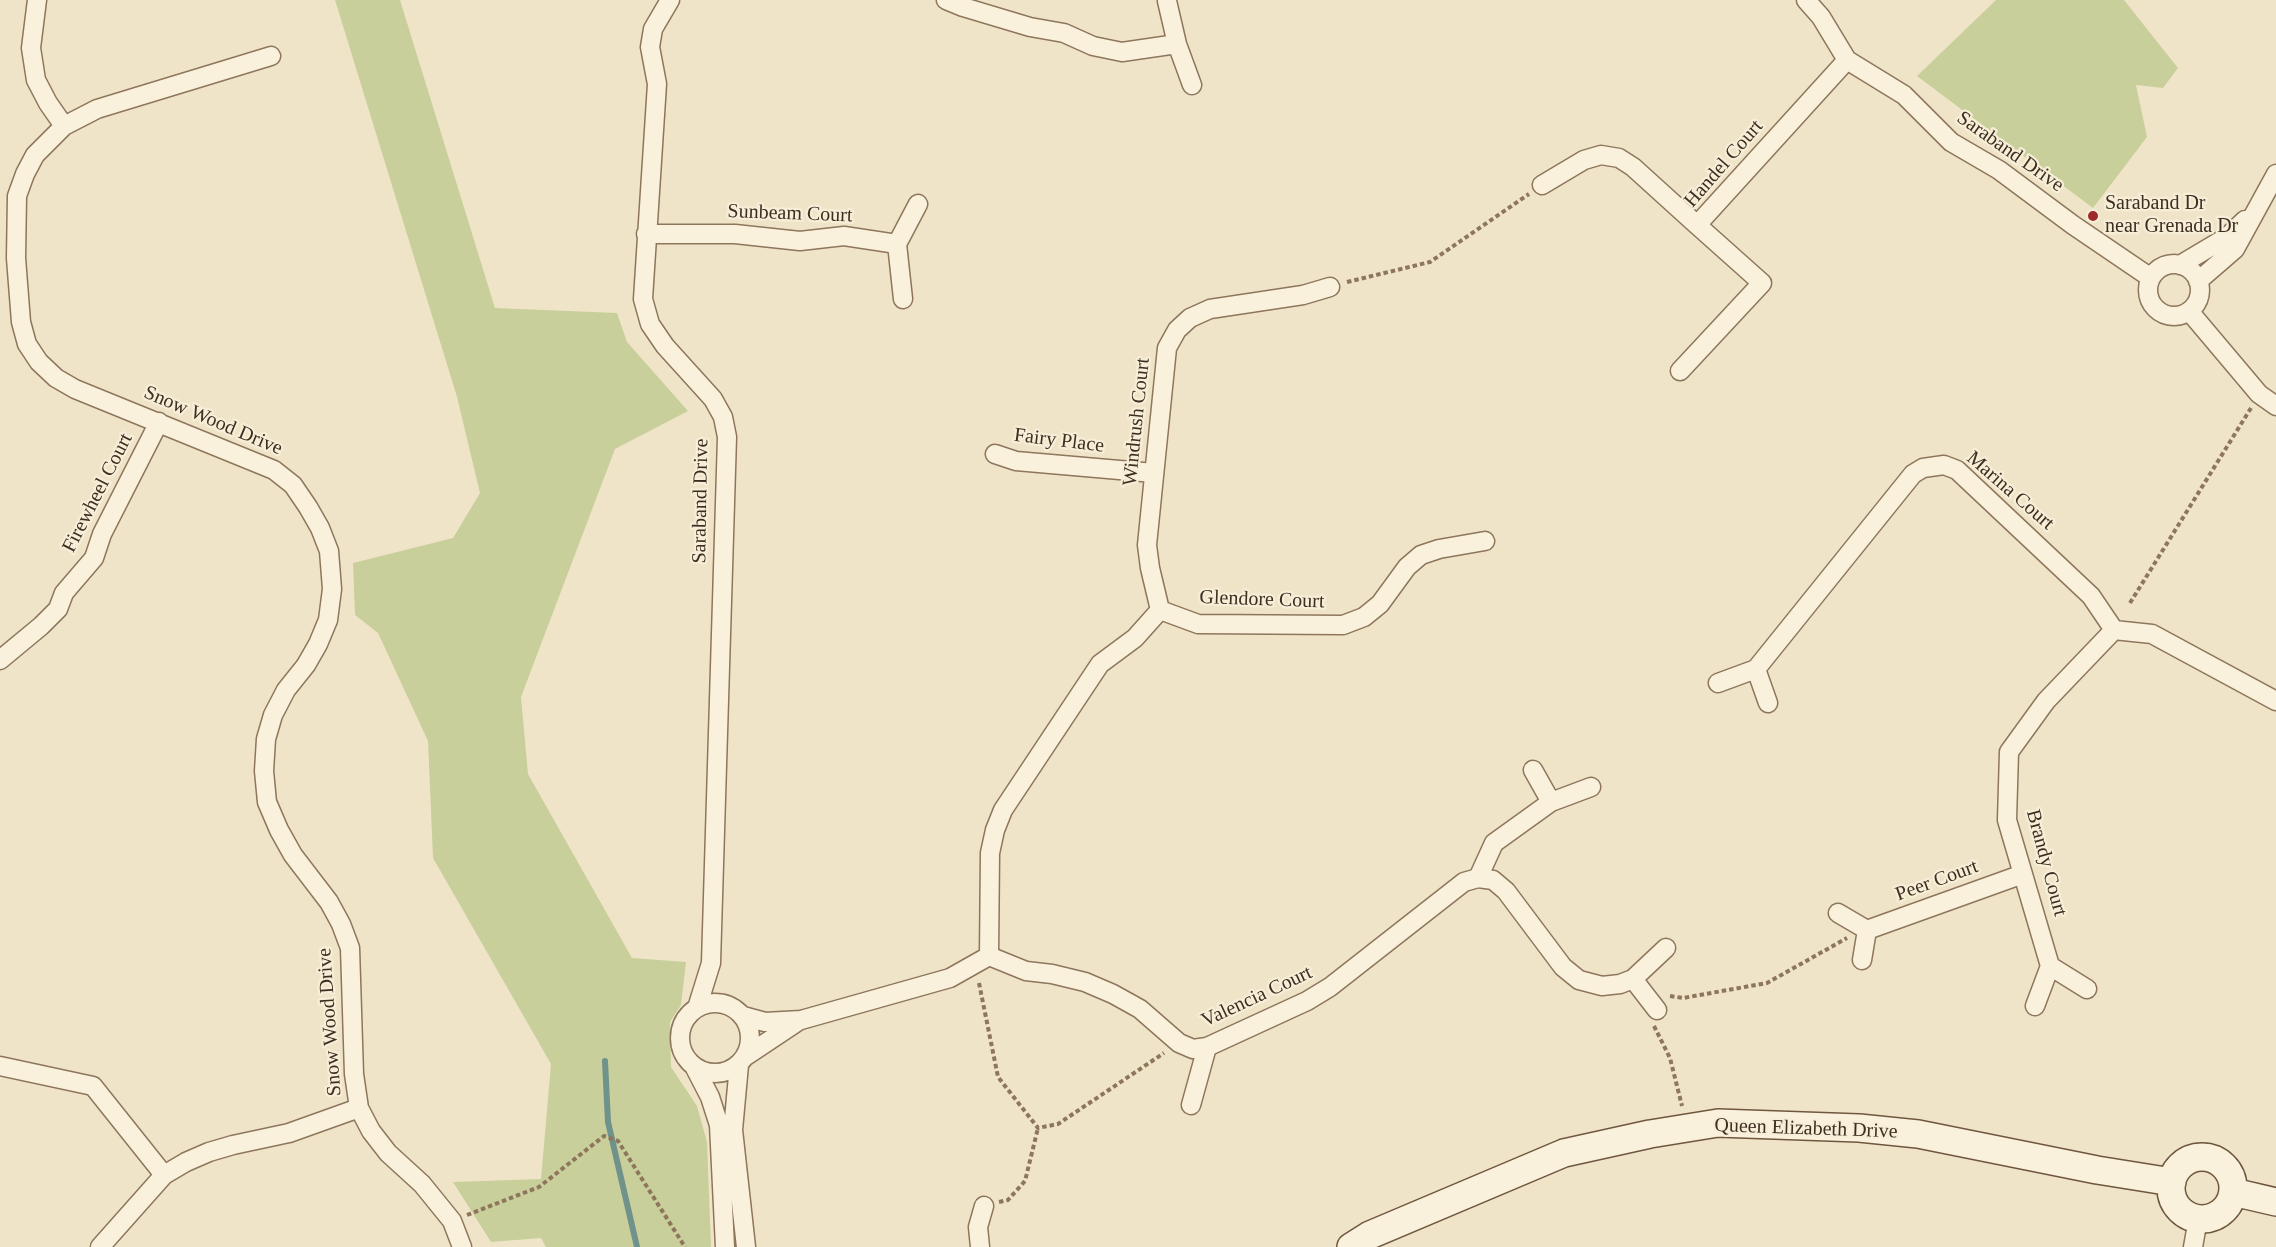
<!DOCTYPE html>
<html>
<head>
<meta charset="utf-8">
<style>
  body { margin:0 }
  canvas { display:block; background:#f0e4c8 }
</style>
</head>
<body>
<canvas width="2276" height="1247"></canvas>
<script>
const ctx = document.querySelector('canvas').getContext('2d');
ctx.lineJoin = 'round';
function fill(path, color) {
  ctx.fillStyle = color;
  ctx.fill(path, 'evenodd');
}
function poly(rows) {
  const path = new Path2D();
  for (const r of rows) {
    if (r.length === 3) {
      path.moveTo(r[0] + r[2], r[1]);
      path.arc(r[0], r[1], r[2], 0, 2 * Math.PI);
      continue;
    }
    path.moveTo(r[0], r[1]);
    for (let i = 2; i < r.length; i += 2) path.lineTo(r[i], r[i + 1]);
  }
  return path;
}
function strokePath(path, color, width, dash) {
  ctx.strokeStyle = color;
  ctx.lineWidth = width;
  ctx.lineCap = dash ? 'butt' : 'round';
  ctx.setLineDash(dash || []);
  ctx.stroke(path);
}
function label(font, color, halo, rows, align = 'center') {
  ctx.font = font + ' "Times New Roman",serif';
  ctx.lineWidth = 4.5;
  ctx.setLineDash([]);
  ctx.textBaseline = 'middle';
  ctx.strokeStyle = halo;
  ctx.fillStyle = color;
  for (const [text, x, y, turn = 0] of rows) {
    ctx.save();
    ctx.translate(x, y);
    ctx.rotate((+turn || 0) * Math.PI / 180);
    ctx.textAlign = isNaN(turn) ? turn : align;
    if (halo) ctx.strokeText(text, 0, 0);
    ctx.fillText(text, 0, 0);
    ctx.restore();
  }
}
fill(poly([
  [335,0,400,0,495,308,617,313,627,342,688,411,615,449,521,697,528,774,632,958,686,962,681,1005,670,1022,671,1067,697,1106,707,1142,711,1247,546,1247,541,1238,491,1242,453,1182,541,1179,551,1064,433,858,428,741,378,633,355,615,353,563,453,538,480,493,457,397],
  [1996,0,2124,0,2178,68,2163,88,2136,85,2147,137,2093,208,1917,76]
]), '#c9cf9b');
strokePath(poly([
  [605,1061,608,1122,637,1247]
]), '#6f938a', 6);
const street = poly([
  [37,0,31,48,36,80,48,103,64,126],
  [670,0,653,29,650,47,657,84,643,299,650,324,665,346,713,399,723,417,727,437,711,963,697,1008],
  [946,0,963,7,1030,27,1064,33,1093,46,1122,52,1177,44],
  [1806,0,1821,17,1847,60,1904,95,1951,142,1999,170,2073,225,2151,278],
  [1167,1,1177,44,1192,85],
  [271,56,97,109,64,126,35,155,25,174,17,196,16,258,21,322,27,344,39,362,56,378,75,389,274,470,293,485,308,507,320,528,329,551,332,589,328,620,318,644,306,665,286,690,273,715,266,739,264,771,267,802,279,830,293,855,329,902,341,924,350,948,354,1074,359,1108,371,1131,388,1153,422,1184,452,1221,462,1247],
  [1542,185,1584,160,1601,155,1619,158,1633,167,1697,225],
  [646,234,735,234,800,241,844,236,897,244],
  [2174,290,26],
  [2180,265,2227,237,2245,220],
  [2198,281,2235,249,2276,174],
  [903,299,897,244,918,204],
  [2189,311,2259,394,2276,406],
  [1680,371,1762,283,1697,225,1847,60],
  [995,454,1016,461,1154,473],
  [1160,610,1150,568,1147,545,1167,348,1177,330,1190,318,1210,309,1303,295,1330,287],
  [0,660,41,626,58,609,64,593,94,558,102,534,159,422],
  [1756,669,1913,474,1923,468,1944,465,1957,470,2091,596,2114,630,2152,634,2276,701],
  [1718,683,1756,669,1768,703],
  [1533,770,1551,802,1591,787],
  [1478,878,1493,880,1506,891,1563,967,1579,980,1602,986,1620,984,1633,979],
  [1838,913,1867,930,1862,960],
  [1867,930,2023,874],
  [989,956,990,853,995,830,1003,810,1100,664,1135,638,1160,610,1198,624,1343,625,1364,617,1380,604,1407,567,1421,555,1439,549,1485,541],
  [2050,966,2087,989],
  [715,1038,35],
  [2035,1006,2050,966,2007,820,2009,752,2046,701,2114,630],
  [1657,1010,1633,979,1666,948],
  [743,1016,765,1022,801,1020,950,978,989,956,1026,971,1052,974,1085,982,1113,994,1140,1009,1179,1043,1193,1049,1207,1047,1307,1001,1330,987,1464,882,1478,878,1494,843,1551,802],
  [746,1056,800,1020],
  [739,1065,733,1130,746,1247],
  [0,1066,93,1086,164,1175],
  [695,1068,710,1097,719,1125,725,1247],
  [1191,1105,1207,1047],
  [100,1247,164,1175,186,1162,209,1152,233,1145,289,1133,359,1108],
  [980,1247,978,1227,984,1206],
  [2193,1247,2198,1219]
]);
const secondary = poly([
  [2202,1188,31],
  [2233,1192,2276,1202],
  [1351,1247,1370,1235,1564,1153,1650,1134,1718,1123,1859,1128,1918,1134,2097,1170,2172,1182]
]);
strokePath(street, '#8d765c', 21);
strokePath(secondary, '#6f573f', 30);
strokePath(poly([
  [1347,282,1430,262,1529,194],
  [2130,603,2251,408],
  [979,983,998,1077,1038,1128,1058,1124,1164,1053],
  [1670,996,1683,998,1767,983,1847,938],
  [1654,1026,1670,1058,1682,1106],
  [999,1202,1008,1200,1025,1181,1038,1128],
  [467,1215,539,1187,604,1136,618,1141,685,1247]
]), '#8d765c', 4, [4.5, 3]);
strokePath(street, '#faf1dc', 18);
strokePath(secondary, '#faf1dc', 27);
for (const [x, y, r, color] of [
  [2093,216,6,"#9e2a2b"]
]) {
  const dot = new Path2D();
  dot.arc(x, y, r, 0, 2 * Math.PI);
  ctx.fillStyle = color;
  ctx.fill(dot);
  strokePath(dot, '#f7eed8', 2);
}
label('20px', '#3d2e20', '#f7eed8', [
  ["Saraband Drive",2010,152,35],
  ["Handel Court",1724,164,-49],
  ["Sunbeam Court",790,214,2],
  ["Snow Wood Drive",213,421,23],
  ["Windrush Court",1137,422,-84],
  ["Fairy Place",1059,441,7],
  ["Marina Court",2010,491,41],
  ["Firewheel Court",98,493,-63],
  ["Saraband Drive",701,501,-89],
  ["Glendore Court",1262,600,2],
  ["Brandy Court",2046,863,75],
  ["Peer Court",1937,881,-20],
  ["Valencia Court",1257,997,-25],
  ["Snow Wood Drive",330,1022,-94],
  ["Queen Elizabeth Drive",1806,1129,2]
]);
label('20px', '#3d2e20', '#f7eed8', [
  ["Saraband Dr",2105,204],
  ["near Grenada Dr",2105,227]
], 'left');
</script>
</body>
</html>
